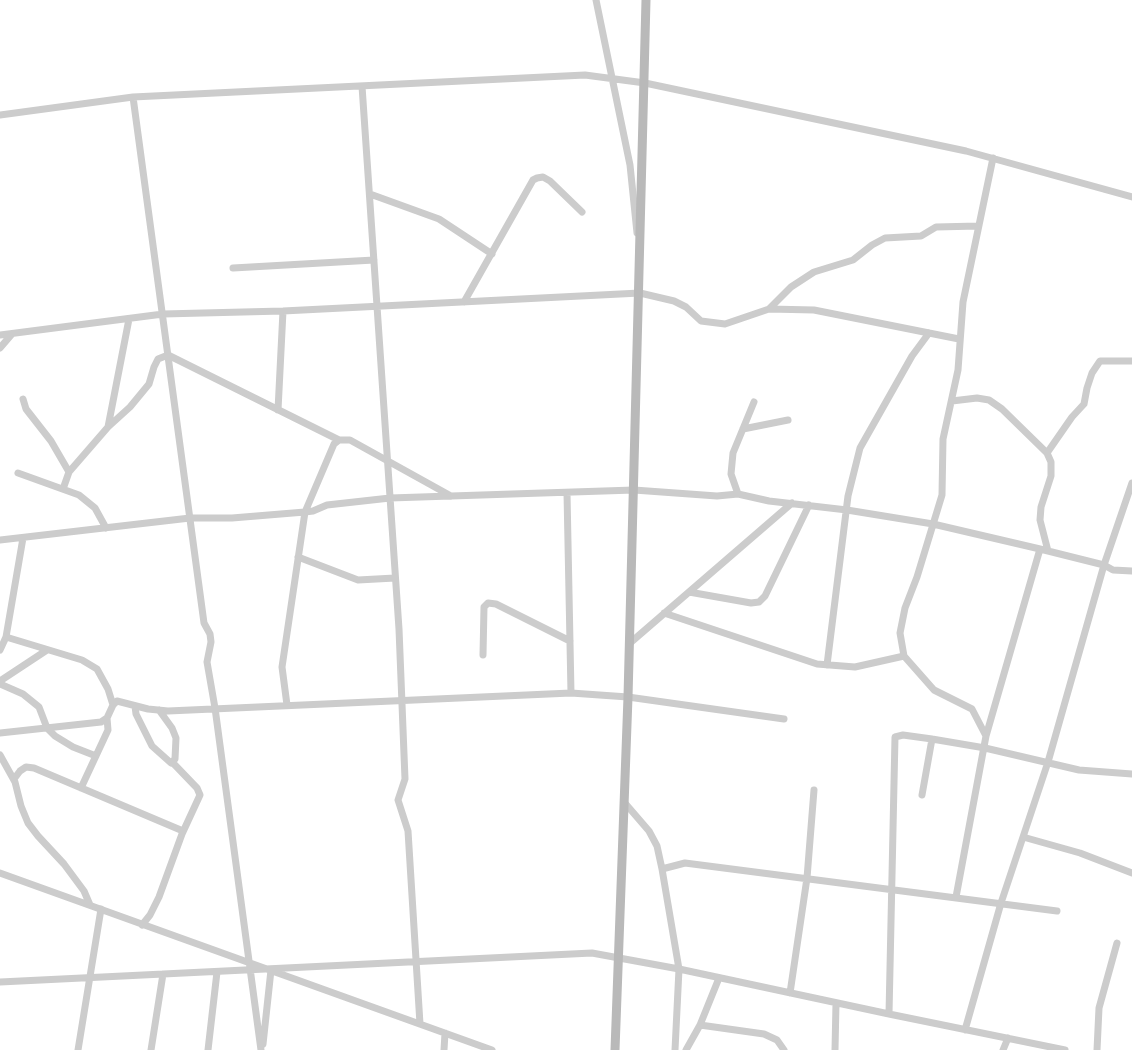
<!DOCTYPE html>
<html>
<head>
<meta charset="utf-8">
<style>
  body { margin:0 }
  canvas { display:block; background:#fff }
</style>
</head>
<body>
<canvas width="1132" height="1050"></canvas>
<script>
const ctx = document.querySelector('canvas').getContext('2d');
ctx.lineJoin = 'round';
function poly(rows) {
  const path = new Path2D();
  for (const r of rows) {
    path.moveTo(r[0], r[1]);
    for (let i = 2; i < r.length; i += 2) path.lineTo(r[i], r[i + 1]);
  }
  return path;
}
function strokePath(path, color, width, dash) {
  ctx.strokeStyle = color;
  ctx.lineWidth = width;
  ctx.lineCap = dash ? 'butt' : 'round';
  ctx.setLineDash(dash || []);
  ctx.stroke(path);
}
strokePath(poly([
  [596,0,630,165,637,233],
  [362,86,399,629,405,779,398,800,408,831,420,1024],
  [133,97,204,623,210,634,211,642,207,662,215,708,261,1050],
  [0,115,133,97,585,75,645,83,966,151,1132,197],
  [370,194,439,219,492,254],
  [233,268,374,260],
  [464,302,533,180,537,178,543,177,550,181,582,212],
  [769,309,791,287,814,272,853,260,872,245,885,238,921,236,936,227,978,226],
  [0,335,163,314,283,311,640,293,674,301,686,307,701,321,725,324,769,309,814,310,959,339],
  [0,348,12,334],
  [23,399,26,409,51,441,69,472],
  [952,401,977,398,989,400,1002,409,1047,453,1051,462,1051,476,1041,507,1040,520,1048,551],
  [278,410,283,311],
  [108,427,130,407,149,384,154,367,158,359,168,355,339,440],
  [743,429,788,420],
  [1047,453,1072,417,1084,404,1087,388,1092,373,1100,361,1132,361],
  [18,473,79,495,95,508,106,528],
  [63,489,69,472,108,427,129,319],
  [567,493,571,693],
  [738,494,731,474,733,453,754,402],
  [0,540,190,518,232,518,305,512,313,511,327,505,390,498,634,490,717,496,738,494,769,501,847,510,933,524,1040,549,1104,565,1113,570,1132,571],
  [298,557,358,580,395,578],
  [689,592,751,603,759,602,765,596,809,505],
  [664,613,817,664,855,667,904,656],
  [6,637,82,660,97,669,108,689,113,705],
  [630,643,792,503],
  [0,650,6,637,23,538],
  [483,655,484,607,488,603,496,604,570,641],
  [827,665,848,496,860,448,912,356,929,333],
  [0,681,47,650],
  [0,684,23,694,39,707,47,728,55,736,73,747,96,756],
  [287,705,282,667,305,512,334,444,339,440,350,440,451,496],
  [135,706,136,714,152,746,171,763,175,759,176,738,172,728,159,710],
  [0,733,101,722,107,718,113,705,117,701,148,709,168,711,571,693,628,697,784,719],
  [986,736,1040,549],
  [0,755,15,782,21,806,28,823,38,836,64,864,84,891,90,905],
  [14,779,20,771,26,767,34,768,183,831],
  [81,788,108,730,107,718],
  [922,795,932,739],
  [624,802,649,831,657,846,662,869,679,969,675,1050],
  [1023,837,1080,853,1132,873],
  [662,869,685,863,1057,911],
  [0,873,492,1050],
  [956,897,986,736,972,709,934,690,904,656,900,633,905,608,917,577,942,495,943,439,958,370,963,302,993,158],
  [142,925,150,915,159,897,182,834,200,795,197,788,173,763],
  [0,982,592,953,679,969,889,1014,1065,1050],
  [790,993,807,878,814,790],
  [889,1014,895,737,903,735,932,739,985,748,1079,770,1132,774],
  [700,1025,764,1034,777,1040,784,1050],
  [965,1030,1001,903,1048,762,1104,565,1132,483],
  [263,1044,271,970],
  [78,1050,101,909],
  [151,1050,163,974],
  [208,1050,217,972],
  [444,1050,445,1033],
  [686,1050,700,1025,719,978],
  [835,1050,836,1003],
  [1003,1050,1008,1038],
  [1097,1050,1099,1008,1117,943]
]), '#ccc', 7);
strokePath(poly([
  [615,1050,628,697,646,0]
]), '#b9b9b9', 9);
</script>
</body>
</html>
